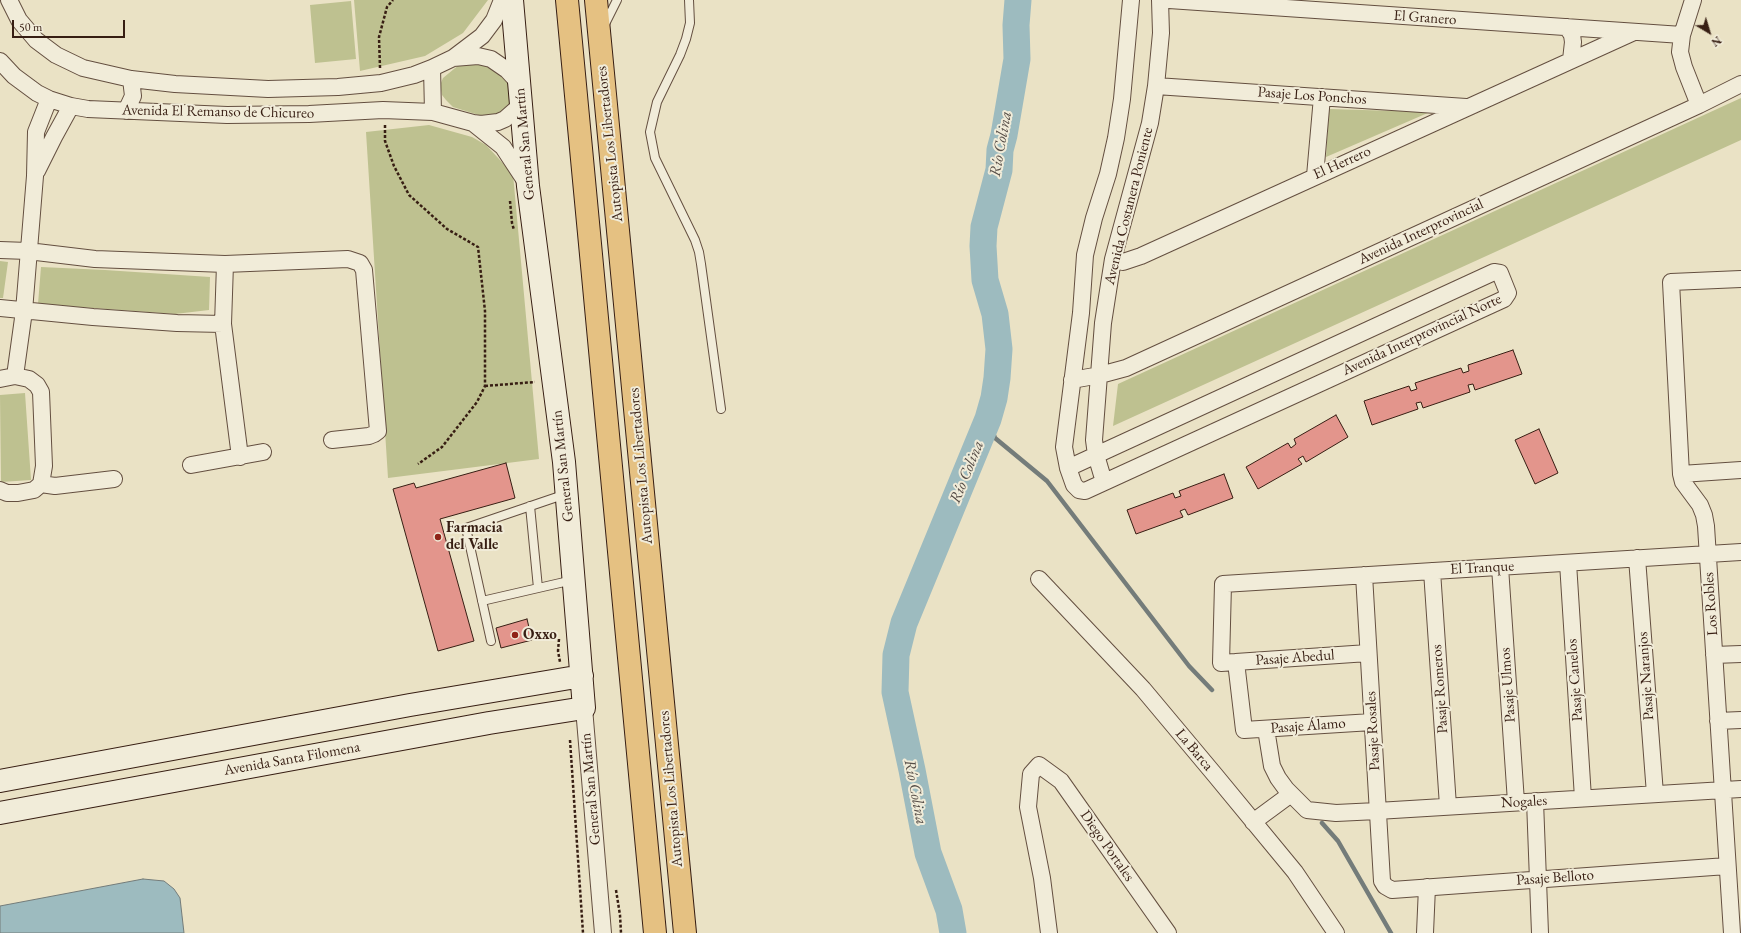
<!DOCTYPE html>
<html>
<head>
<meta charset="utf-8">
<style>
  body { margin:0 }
  #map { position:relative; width:1741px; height:933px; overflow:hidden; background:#eae2c5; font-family:"EB Garamond",serif }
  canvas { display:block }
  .north { position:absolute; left:1689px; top:12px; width:40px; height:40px; -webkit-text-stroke:3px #f1ecd9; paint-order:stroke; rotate:142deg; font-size:11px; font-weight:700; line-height:16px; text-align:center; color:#371e13 }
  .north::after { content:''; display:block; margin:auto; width:14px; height:18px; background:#371e13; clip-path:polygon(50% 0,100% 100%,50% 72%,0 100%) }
  .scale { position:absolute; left:12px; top:20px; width:113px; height:18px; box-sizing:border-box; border:2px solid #371e13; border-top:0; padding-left:5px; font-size:12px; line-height:14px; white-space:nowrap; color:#371e13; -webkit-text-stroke:3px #f1ecd9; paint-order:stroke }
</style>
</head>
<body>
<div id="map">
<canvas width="1741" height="933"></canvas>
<div class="north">N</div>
<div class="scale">50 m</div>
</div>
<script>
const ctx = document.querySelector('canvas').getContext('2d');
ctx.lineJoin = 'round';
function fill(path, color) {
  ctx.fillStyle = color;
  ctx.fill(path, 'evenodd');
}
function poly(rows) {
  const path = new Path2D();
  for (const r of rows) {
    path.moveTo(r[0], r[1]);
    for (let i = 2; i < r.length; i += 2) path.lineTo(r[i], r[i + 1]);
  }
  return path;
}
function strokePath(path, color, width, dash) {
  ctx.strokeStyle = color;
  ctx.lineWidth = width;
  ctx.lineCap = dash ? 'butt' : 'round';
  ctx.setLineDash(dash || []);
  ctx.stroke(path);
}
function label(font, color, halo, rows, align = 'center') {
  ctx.font = font + ' "EB Garamond",serif';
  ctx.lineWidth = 4;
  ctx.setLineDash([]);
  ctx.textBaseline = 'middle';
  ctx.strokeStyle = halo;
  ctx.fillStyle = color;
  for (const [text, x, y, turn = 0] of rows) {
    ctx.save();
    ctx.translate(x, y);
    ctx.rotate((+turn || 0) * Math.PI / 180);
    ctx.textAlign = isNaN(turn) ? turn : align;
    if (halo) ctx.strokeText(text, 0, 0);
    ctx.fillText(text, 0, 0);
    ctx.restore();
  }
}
fill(poly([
  [354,0,488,0,463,33,425,56,360,71],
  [351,1,356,59,315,63,310,5],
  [466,63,489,64,508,81,511,101,505,112,488,118,453,107,446,100,442,95,440,85,443,78,460,64],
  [1741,98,1741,140,1113,426,1118,384],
  [1329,109,1430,112,1326,157],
  [429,125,472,137,486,145,513,174,539,459,388,478,366,132],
  [0,261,8,262,3,298,0,298],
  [41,267,105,270,210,277,209,310,175,314,38,304],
  [25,393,31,480,1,482,0,395]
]), '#bec190');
const water = poly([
  [143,879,164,881,174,889,180,898,184,933,0,933,0,906,143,879]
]);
fill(water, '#9dbbbf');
strokePath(water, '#747c7a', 1);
strokePath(poly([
  [988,419,995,438,1047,481,1189,666,1212,690],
  [1322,823,1338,841,1391,933]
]), '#747c7a', 4.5);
strokePath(poly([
  [953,933,949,910,928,853,912,770,895,692,896,655,904,623,988,419,994,398,997,378,999,349,995,314,985,280,983,246,984,227,999,170,1000,150,1004,135,1017,59,1016,25,1018,0]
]), '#9dbbbf', 27);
const building = poly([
  [1513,350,1522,374,1475,390,1473,384,1468,385,1470,392,1423,408,1421,402,1416,403,1418,409,1372,425,1364,401,1409,386,1411,391,1417,389,1415,383,1461,368,1463,373,1469,371,1468,365,1513,350],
  [1336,415,1348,437,1306,462,1303,456,1298,459,1302,464,1258,489,1246,467,1288,443,1291,448,1296,444,1294,439,1336,415],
  [1539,429,1558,473,1535,484,1515,440,1539,429],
  [506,463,515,498,440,519,474,641,438,651,393,489,414,483,416,488,506,463],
  [1224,474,1233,498,1188,515,1185,509,1180,511,1183,517,1136,534,1127,510,1173,493,1175,498,1181,496,1179,491,1224,474],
  [527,619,532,640,501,648,496,628,527,619]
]);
fill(building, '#e3958c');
strokePath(building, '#371e13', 1);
const lane = poly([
  [689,0,690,23,686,39,680,55,657,102,650,132,655,158,695,240,699,252,701,264,721,409],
  [604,26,617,0],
  [530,506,538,588],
  [482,601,573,580],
  [491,641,466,528,566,494]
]);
const street = poly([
  [9,0,19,20,36,40,56,55,83,68,131,79,175,84,268,89,338,87,381,83,414,75,432,68,453,58,482,36,494,20,502,0],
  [1169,0,1682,35],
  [1693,0,1682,35,1680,52,1684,67,1699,105],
  [1567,27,1572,35,1573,42,1571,60],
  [453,58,478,56,491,59,507,70,520,84],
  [0,61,14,76,37,93,49,99,71,106,88,109,227,115,309,114,383,110,433,112,473,123,481,124,498,122,505,119,522,104],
  [432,68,433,112],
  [1156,86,1466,107],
  [126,111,133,96,131,79],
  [473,123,503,147,526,182],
  [37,171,54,137,71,106],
  [1315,176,1322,97],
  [0,250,28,251,95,259,225,264,348,259,360,263,364,270,378,431,374,434,369,436,332,440],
  [1113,259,1123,262,1141,256,1634,32],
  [225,264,223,324,240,457],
  [0,308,93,317,177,323,223,324],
  [15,376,24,311,35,176,36,132,49,99],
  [0,379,15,376,29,379,37,385,41,392,44,466,41,484,34,490,18,493,7,493,0,490],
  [1072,380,1100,375,1126,368,1699,105,1741,84],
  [191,465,263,452],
  [1068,468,1494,272,1500,273,1508,293,1504,299,1085,491,1079,490,1074,485,1068,468,1064,447,1081,313,1085,255,1094,218,1108,174,1116,138,1122,99,1131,0],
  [1681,474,1741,470],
  [1104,482,1096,455,1094,440,1103,323,1113,259,1150,123,1156,86,1161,33,1160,0],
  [41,484,55,486,114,479],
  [1637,558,1655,794],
  [1568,563,1583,798],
  [1500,567,1516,802],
  [1432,571,1448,806],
  [1364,575,1382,881,1385,886,1392,890,1727,866],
  [1039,579,1143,689,1215,775,1295,872,1336,933],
  [1368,653,1221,663,1223,584,1741,552],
  [1714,655,1741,654],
  [1236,662,1244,730,1372,722],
  [584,708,603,933],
  [1718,721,1741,720],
  [1266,729,1272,766,1278,778,1286,789,1307,810,1336,813,1377,811,1741,789],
  [1535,801,1540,933],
  [1253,822,1291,794],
  [1049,933,1042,878,1028,807,1031,774,1039,765,1061,781,1168,933],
  [1425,933,1427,887],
  [1732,933,1706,526,1704,515,1700,505,1683,482,1681,474,1671,282,1741,279]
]);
const secondary = poly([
  [0,781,410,705,582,676],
  [0,813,489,723,584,708,564,462,528,186,512,0]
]);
const highway = poly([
  [567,0,655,933],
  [596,0,685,933]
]);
strokePath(lane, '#644f40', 10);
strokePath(street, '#644f40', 18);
strokePath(secondary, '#371e13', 24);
strokePath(highway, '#371e13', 24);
strokePath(poly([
  [380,68,379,37,387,7,393,0],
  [385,125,385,141,394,166,409,195,447,229,478,247,485,311,485,386,477,402,442,447,418,464],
  [510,201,512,223,514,230],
  [485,386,535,382],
  [559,639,558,651,560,662],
  [570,740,583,933],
  [616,890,620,915,621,933]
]), '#371e13', 2.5, [3, 2]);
strokePath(lane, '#f1ecd9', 8);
strokePath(street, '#f1ecd9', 16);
strokePath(secondary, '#f1ecd9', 22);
strokePath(highway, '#e5c182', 22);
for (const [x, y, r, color] of [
  [438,537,4,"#8f2418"],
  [515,635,4,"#8f2418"]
]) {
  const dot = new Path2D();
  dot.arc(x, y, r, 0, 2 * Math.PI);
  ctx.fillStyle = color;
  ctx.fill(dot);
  strokePath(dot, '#f1ecd9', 1.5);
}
label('15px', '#371e13', '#f1ecd9', [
  ["El Granero",1425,18,4],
  ["Pasaje Los Ponchos",1312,96,4],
  ["Avenida El Remanso de Chicureo",218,112,1],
  ["General San Martín",525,144,-95],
  ["Autopista Los Libertadores",610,144,-96],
  ["El Herrero",1342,163,-24],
  ["Avenida Costanera Poniente",1129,206,-76],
  ["Avenida Interprovincial",1421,232,-25],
  ["Avenida Interprovincial Norte",1422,335,-25],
  ["General San Martín",563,466,-96],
  ["Autopista Los Libertadores",641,466,-95],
  ["El Tranque",1482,568,-3],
  ["Los Robles",1711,604,-94],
  ["Pasaje Abedul",1295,658,-4],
  ["Pasaje Naranjos",1646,676,-94],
  ["Pasaje Canelos",1575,680,-94],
  ["Pasaje Ulmos",1508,685,-94],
  ["Pasaje Romeros",1440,689,-94],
  ["Pasaje Álamo",1308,726,-4],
  ["Pasaje Rosales",1373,731,-93],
  ["La Barca",1194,750,50],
  ["Avenida Santa Filomena",292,759,-10],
  ["General San Martín",591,789,-95],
  ["Autopista Los Libertadores",671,789,-95],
  ["Nogales",1524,802,-3],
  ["Diego Portales",1107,846,55],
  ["Pasaje Belloto",1555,878,-4]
]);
label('bold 15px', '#371e13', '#f1ecd9', [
  ["Farmacia",446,528],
  ["del Valle",446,545],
  ["Oxxo",523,635]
], 'left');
label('italic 16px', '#564d47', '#f1ecd9', [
  ["Río Colina",1001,144,-80],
  ["Río Colina",967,472,-68],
  ["Río Colina",915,792,79]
]);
</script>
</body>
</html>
